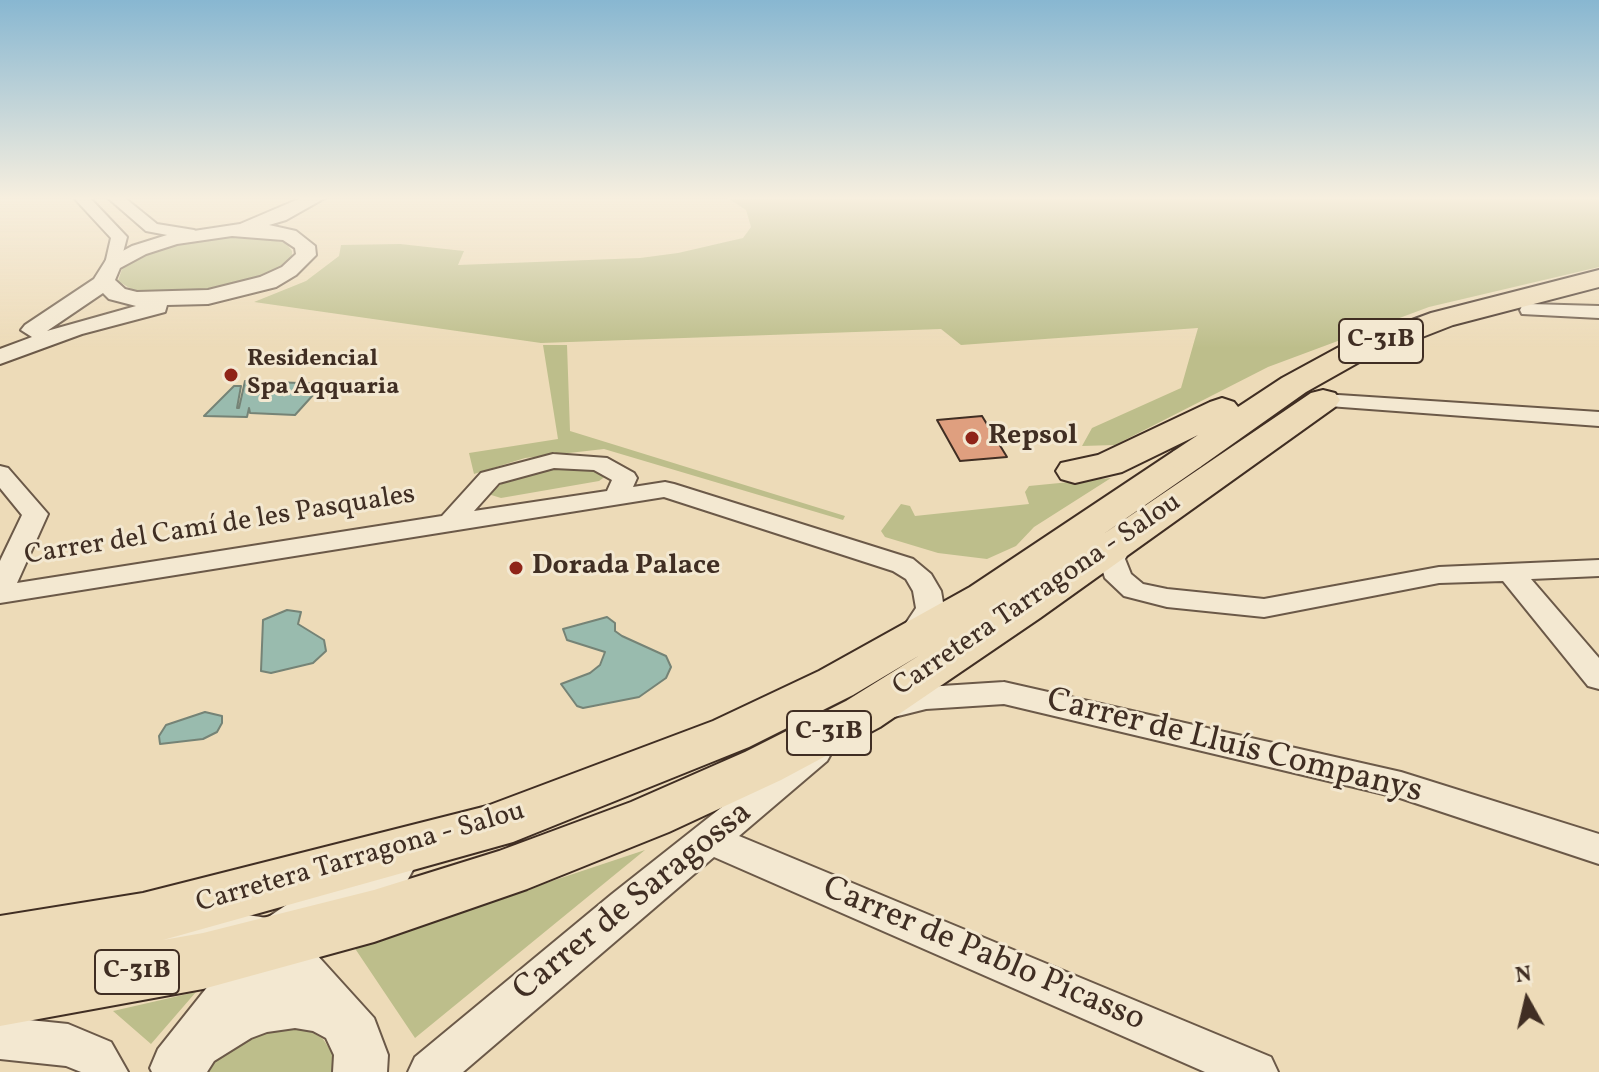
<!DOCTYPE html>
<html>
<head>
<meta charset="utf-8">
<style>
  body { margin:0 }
  #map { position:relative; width:1599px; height:1072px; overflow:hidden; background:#eddbb8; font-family:Vollkorn,serif }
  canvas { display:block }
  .north { position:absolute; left:1487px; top:960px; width:80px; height:80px; -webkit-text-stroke:6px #f3e8d1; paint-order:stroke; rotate:352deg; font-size:22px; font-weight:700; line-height:32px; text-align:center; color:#402e23 }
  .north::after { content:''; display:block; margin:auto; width:28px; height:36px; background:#402e23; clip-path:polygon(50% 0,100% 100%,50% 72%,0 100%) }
</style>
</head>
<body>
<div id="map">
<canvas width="1599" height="1072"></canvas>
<div class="north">N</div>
</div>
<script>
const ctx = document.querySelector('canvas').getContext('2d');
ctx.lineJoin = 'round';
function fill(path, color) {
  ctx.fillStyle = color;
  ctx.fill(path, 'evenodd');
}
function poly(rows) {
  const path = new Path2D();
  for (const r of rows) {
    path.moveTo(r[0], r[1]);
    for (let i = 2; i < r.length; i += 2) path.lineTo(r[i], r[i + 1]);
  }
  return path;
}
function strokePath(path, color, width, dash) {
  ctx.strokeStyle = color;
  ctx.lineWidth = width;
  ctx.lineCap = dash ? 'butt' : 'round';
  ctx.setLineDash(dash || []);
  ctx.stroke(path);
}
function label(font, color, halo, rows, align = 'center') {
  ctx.font = font + ' Vollkorn,serif';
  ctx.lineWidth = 6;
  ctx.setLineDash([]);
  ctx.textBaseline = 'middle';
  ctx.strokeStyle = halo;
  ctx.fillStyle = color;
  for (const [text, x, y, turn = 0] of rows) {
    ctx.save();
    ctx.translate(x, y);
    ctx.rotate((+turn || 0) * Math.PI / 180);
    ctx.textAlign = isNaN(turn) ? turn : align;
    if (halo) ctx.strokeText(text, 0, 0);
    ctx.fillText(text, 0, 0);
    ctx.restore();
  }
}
fill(poly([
  [727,198,1599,198,1599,267,1429,307,1268,367,1115,445,1082,446,1092,428,1181,388,1198,328,961,345,941,329,541,343,254,302,306,281,339,256,341,245,400,244,464,251,458,265,640,258,678,253,743,238,751,227,746,210],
  [246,234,286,243,292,251,292,256,283,267,264,277,221,290,136,292,118,281,123,266,150,251,204,237],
  [543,345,567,345,570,431,845,516,843,520,604,449,525,458,474,474,469,453,558,439],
  [553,468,594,469,606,476,599,481,501,498,488,494,511,477],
  [1111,478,1034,527,1016,546,987,559,938,553,885,537,881,531,901,504,910,506,915,516,1029,504,1025,492,1029,486],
  [645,850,415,1038,354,947],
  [196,992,151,1044,113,1011],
  [286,1027,307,1029,323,1039,333,1054,336,1072,205,1072,218,1058,263,1031]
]), '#bdbe8b');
const water = poly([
  [245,381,250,381,323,384,295,415,250,413,249,408,247,417,204,416,234,386,241,386,237,408,239,408,245,381],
  [287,610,301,612,298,624,324,640,326,651,313,663,271,673,261,671,263,620,287,610],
  [607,617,615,623,615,631,622,636,666,656,671,667,666,678,639,697,583,708,577,706,561,684,590,673,600,665,605,652,567,640,563,629,607,617],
  [205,712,222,716,222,723,217,732,203,739,160,744,159,736,166,725,205,712]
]);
fill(water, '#99bbae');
strokePath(water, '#758376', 2);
const building = poly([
  [982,416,1007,457,960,461,937,420,982,416]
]);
fill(building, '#df9f7f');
strokePath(building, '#402e23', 2);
const minor = poly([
  [74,198,90,198,127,237,119,268,107,268,105,264,111,238,74,198],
  [108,198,125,198,157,224,194,230,202,235,194,240,146,231,108,198],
  [1529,304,1599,306,1599,318,1522,314,1520,310,1522,306,1529,304],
  [1323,394,1599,412,1599,426,1315,405,1312,400,1315,395,1323,394],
  [553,454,607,458,634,473,637,478,633,487,665,482,674,484,913,559,931,574,941,591,944,608,921,645,911,648,901,645,896,638,916,608,913,591,906,579,893,571,664,497,0,603,0,561,22,515,0,488,0,466,8,468,48,514,17,583,442,516,481,473,553,454],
  [554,468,594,470,612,480,607,491,474,511,499,483,554,468],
  [1122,533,1131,535,1135,541,1125,559,1131,574,1143,584,1167,589,1264,599,1439,567,1599,560,1599,576,1531,579,1599,658,1599,689,1588,686,1503,581,1439,583,1264,617,1167,607,1124,596,1105,578,1099,559,1113,535,1122,533],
  [1004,682,1401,772,1599,834,1599,864,1400,798,1004,704,926,709,886,719,875,716,870,708,875,700,926,687,1004,682],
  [815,740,827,743,832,752,827,761,739,836,1271,1057,1278,1072,1205,1072,714,857,463,1072,408,1072,415,1057,612,894,803,743,815,740],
  [0,1017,68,1024,111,1042,128,1072,81,1072,66,1066,0,1059,0,1017]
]);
const tertiary = poly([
  [301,198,325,198,286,220,269,225,296,231,315,246,316,255,296,275,276,287,208,304,167,305,165,312,82,334,0,364,0,349,32,337,21,330,25,325,94,279,106,260,132,246,167,235,240,224,301,198],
  [232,236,283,240,295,248,296,254,282,267,260,277,208,290,137,292,125,289,115,280,120,268,146,254,177,244,232,236],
  [103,293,109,299,136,306,47,331,103,293],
  [391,849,407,855,414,868,407,881,360,905,307,944,374,1018,388,1055,387,1072,333,1072,334,1055,326,1038,313,1031,295,1028,267,1032,251,1038,214,1061,207,1072,152,1072,150,1068,158,1049,232,956,156,943,139,937,132,922,139,907,156,901,267,918,328,877,391,849]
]);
const primary = poly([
  [1323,390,1335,393,1340,400,1335,407,1040,618,880,727,781,780,669,832,527,889,374,942,203,989,0,1026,0,916,143,893,487,806,713,721,819,671,970,587,1174,451,1187,448,1200,451,1205,459,1200,467,1102,535,1311,393,1323,390],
  [920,655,846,701,745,752,631,802,499,851,374,890,203,933,163,940,513,842,749,747,853,695,920,655]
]);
const trunk = poly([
  [1599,270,1599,287,1453,325,1361,361,1306,392,1200,467,1187,470,1174,467,1168,459,1174,451,1198,435,1122,472,1075,483,1061,479,1056,471,1061,463,1098,455,1210,402,1222,398,1234,402,1238,407,1282,378,1339,347,1431,313,1599,270]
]);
strokePath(minor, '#6b5948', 4);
strokePath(tertiary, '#6b5948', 4);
strokePath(primary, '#402e23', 4);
strokePath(trunk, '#402e23', 4);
fill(minor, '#f3e8d1');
fill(tertiary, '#f3e8d1');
fill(primary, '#eddbb8');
fill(trunk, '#eddbb8');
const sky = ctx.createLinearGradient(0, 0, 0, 348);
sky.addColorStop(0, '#88b7d1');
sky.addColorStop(0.57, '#f7efdf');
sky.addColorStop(1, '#f7efdf00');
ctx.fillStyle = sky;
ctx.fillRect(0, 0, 1599, 348);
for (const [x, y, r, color] of [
  [231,375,8,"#8f2418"],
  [972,438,8,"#8f2418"],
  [516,568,8,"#8f2418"]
]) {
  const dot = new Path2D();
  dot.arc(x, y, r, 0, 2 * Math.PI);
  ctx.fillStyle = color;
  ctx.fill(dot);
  strokePath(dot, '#f3e8d1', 3);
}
label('bold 24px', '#402e23', '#f3e8d1', [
  ["Residencial",247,361],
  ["Spa Aqquaria",247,389]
], 'left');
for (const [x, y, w] of [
  [1381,341,84],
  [829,733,84],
  [137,972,84]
]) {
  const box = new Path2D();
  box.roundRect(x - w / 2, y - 22, w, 44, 6);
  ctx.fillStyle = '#f3e8d1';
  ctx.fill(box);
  strokePath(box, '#402e23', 2);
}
label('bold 26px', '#402e23', null, [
  ["C-31B",1381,341],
  ["C-31B",829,733],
  ["C-31B",137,972]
]);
label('bold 28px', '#402e23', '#f3e8d1', [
  ["Repsol",988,438],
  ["Dorada Palace",532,568]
], 'left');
label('28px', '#402e23', '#f3e8d1', [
  ["Carrer del Camí de les Pasquales",220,527,-9],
  ["Carretera Tarragona - Salou",1038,596,-34],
  ["Carretera Tarragona - Salou",361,859,-16]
]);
label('34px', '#402e23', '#f3e8d1', [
  ["Carrer de Lluís Companys",1234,748,14],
  ["Carrer de Saragossa",634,903,-39],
  ["Carrer de Pablo Picasso",983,956,23]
]);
</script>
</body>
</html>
